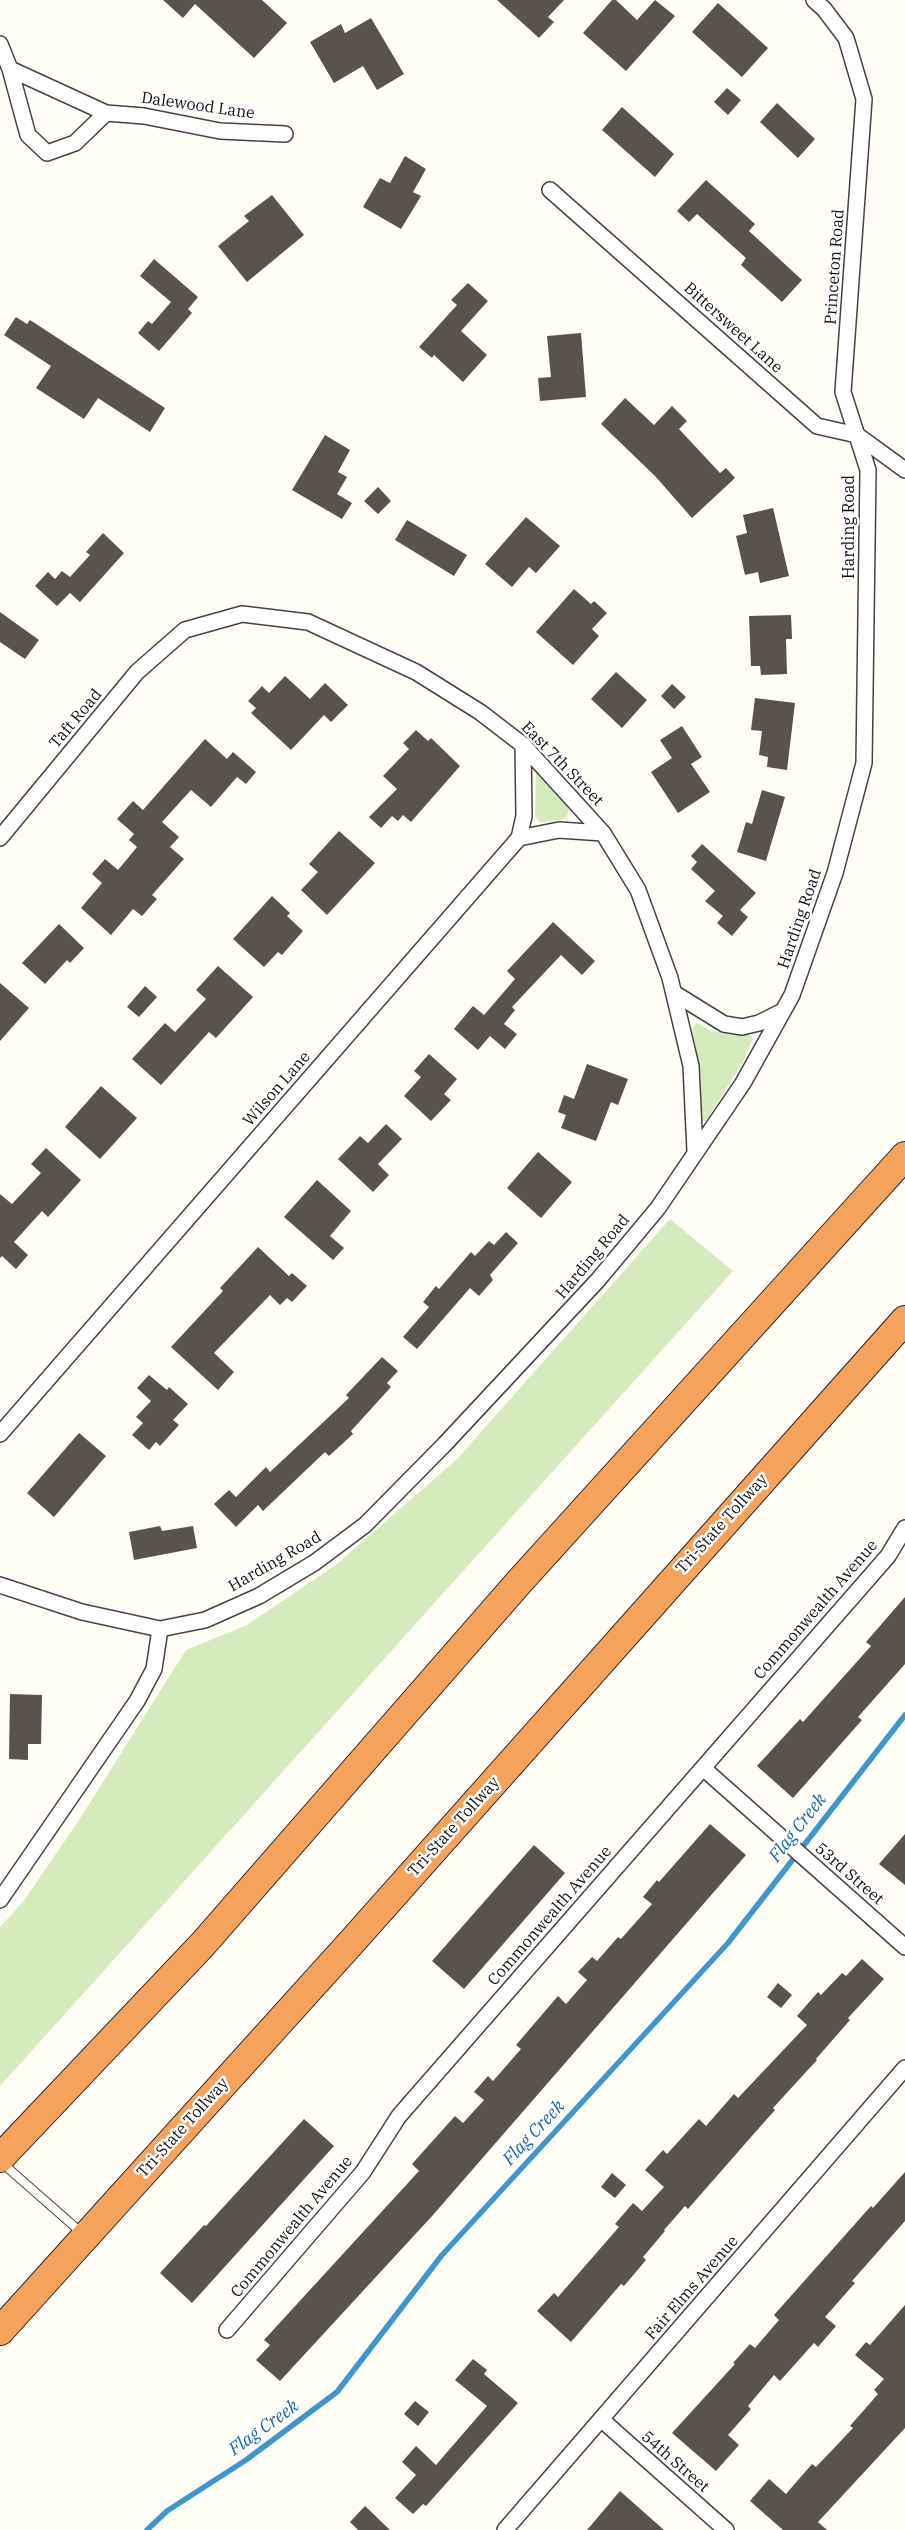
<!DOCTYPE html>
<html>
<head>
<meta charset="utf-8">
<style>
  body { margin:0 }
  canvas { display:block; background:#fffdf5 }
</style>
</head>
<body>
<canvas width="905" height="2530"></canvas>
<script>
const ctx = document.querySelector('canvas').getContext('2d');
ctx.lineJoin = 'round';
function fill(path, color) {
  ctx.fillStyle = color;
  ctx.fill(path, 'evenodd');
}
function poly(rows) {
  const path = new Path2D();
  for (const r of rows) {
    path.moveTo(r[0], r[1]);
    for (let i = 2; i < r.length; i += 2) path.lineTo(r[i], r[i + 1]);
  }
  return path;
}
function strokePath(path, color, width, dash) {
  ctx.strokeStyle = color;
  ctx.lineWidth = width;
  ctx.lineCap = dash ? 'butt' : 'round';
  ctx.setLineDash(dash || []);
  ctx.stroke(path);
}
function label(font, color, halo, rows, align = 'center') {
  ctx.font = font + ' "IBM Plex Serif",serif';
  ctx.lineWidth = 5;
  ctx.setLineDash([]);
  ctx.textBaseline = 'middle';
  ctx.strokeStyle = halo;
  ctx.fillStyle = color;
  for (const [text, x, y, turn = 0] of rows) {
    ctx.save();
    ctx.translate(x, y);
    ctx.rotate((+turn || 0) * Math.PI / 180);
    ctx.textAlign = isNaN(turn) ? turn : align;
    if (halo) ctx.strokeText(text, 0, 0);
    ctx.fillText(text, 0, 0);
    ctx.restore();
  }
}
fill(poly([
  [536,770,549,783,568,808,569,812,565,819,545,822,540,822,535,817],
  [697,1023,712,1031,732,1035,748,1034,753,1038,743,1062,706,1121,703,1121,701,1116,701,1075,692,1028],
  [670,1219,733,1271,0,2086,0,1927,23,1902,79,1820,186,1650,247,1625,337,1564,457,1459]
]), '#d5ebbd');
strokePath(poly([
  [147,2530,167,2511,246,2460,337,2392,442,2255,728,1943,905,1715]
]), '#3f96cf', 5.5);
fill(poly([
  [163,0,262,0,287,23,254,58,195,4,183,18],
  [497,0,564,0,548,17,554,22,539,38],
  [612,0,616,0,637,20,655,0,675,16,626,71,583,33],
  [718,3,768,48,742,77,692,32],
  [371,18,404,74,377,90,363,66,334,83,310,42,341,24,345,33],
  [727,88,741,100,728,115,714,102],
  [777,103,815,139,798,158,760,122],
  [622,107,674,154,655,177,602,130],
  [405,156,426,169,413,192,421,196,401,229,363,207,380,178,390,183],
  [706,180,755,224,749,231,802,280,782,302,741,265,746,258,697,214,689,222,677,211],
  [272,195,304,235,247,282,218,246,249,221,244,216],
  [154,259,198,297,188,309,192,313,159,351,138,333,148,321,152,324,171,302,140,276],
  [468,283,488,301,461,331,487,355,463,382,434,355,432,358,419,347,457,305,451,300],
  [16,317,27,324,30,320,165,408,150,432,98,398,84,419,36,388,51,366,4,335],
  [581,333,586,397,540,401,538,378,551,377,547,336],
  [625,398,654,425,672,406,687,421,679,429,720,473,726,468,735,478,692,518,655,476,601,424],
  [325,435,350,450,338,472,347,477,337,494,352,503,342,519,292,490],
  [378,487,391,501,378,514,364,501],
  [773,508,789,576,760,583,758,572,745,575,736,536,747,533,743,515],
  [526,517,560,546,536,573,529,567,512,587,485,564],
  [407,520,467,555,454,576,395,540],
  [103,533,124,553,80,602,70,593,57,606,35,586,48,572,55,579,62,571,70,577,90,555,86,552],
  [574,589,591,604,594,601,607,613,592,629,599,636,573,665,536,632],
  [0,612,39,640,25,659,0,642],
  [791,615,792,639,786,639,787,674,761,675,760,666,751,666,749,616],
  [616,672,647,700,622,728,591,699],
  [285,676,310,699,325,683,348,705,331,722,324,715,291,750,251,713,256,708,248,701,262,686,269,693],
  [672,684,686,697,674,709,661,696],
  [755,698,795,703,787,770,767,767,768,757,759,755,762,731,751,730],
  [682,726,702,757,691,764,710,792,678,813,651,772,672,758,660,740],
  [416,730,428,741,431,738,460,766,411,822,403,815,398,821,392,816,381,828,369,817,397,789,383,776,409,749,403,743],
  [205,739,227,759,233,752,256,772,246,784,237,777,211,807,191,790,162,822,179,837,170,847,184,859,152,895,157,899,142,916,133,909,111,935,81,908,102,883,92,874,105,859,118,870,137,847,129,840,134,834,117,819,133,801,143,810],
  [762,790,785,797,766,861,737,852,746,822,752,824],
  [339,831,375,863,327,915,301,890,318,872,309,864],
  [702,844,756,893,740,910,748,917,732,936,717,923,723,916,705,901,715,891,691,869,697,862,691,856],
  [272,896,290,913,287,916,303,931,282,955,278,952,264,967,233,939],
  [553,922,595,961,582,975,561,955,512,1007,515,1010,504,1024,517,1034,505,1049,490,1036,478,1050,454,1029,473,1006,484,1015,515,979,507,971],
  [59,924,84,948,70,963,67,960,45,984,22,963],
  [218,966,253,997,216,1038,209,1032,161,1085,132,1059,165,1023,175,1032,206,999,196,990],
  [0,983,29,1008,0,1041],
  [145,986,157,997,139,1017,127,1007],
  [429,1054,457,1079,444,1094,451,1100,431,1121,404,1096,421,1077,414,1071],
  [587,1064,628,1079,618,1105,611,1102,596,1141,561,1128,566,1115,558,1112,564,1095,574,1099],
  [101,1086,137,1118,100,1159,65,1127],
  [386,1124,402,1139,378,1164,389,1175,373,1192,338,1159,360,1136,368,1143],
  [46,1148,81,1180,48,1217,42,1211,14,1242,28,1255,16,1269,2,1256,0,1258,0,1194,12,1204,41,1173,31,1164],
  [538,1152,572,1182,541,1218,507,1188],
  [317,1180,351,1211,330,1236,344,1248,333,1260,284,1217],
  [506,1232,518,1243,490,1275,493,1280,479,1296,470,1288,417,1349,403,1337,429,1307,423,1302,436,1286,439,1289,471,1252,475,1256,489,1241,494,1245],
  [258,1247,289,1276,292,1273,307,1286,292,1302,287,1298,280,1305,270,1295,214,1353,234,1372,218,1390,171,1347,223,1291,220,1288],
  [382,1357,398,1371,387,1383,391,1387,351,1431,353,1434,329,1456,325,1452,263,1511,258,1505,236,1527,214,1504,229,1490,236,1497,266,1467,270,1472,349,1398,346,1395],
  [149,1375,167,1390,169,1387,188,1404,173,1420,179,1425,160,1446,156,1442,149,1450,132,1435,143,1423,136,1417,151,1401,137,1388],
  [79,1433,106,1456,54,1517,27,1493],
  [160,1526,162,1531,193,1526,197,1548,134,1560,129,1532],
  [905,1597,905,1664,858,1717,862,1720,793,1798,757,1766,800,1719,803,1722,871,1646,866,1642],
  [10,1694,42,1695,41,1744,28,1744,28,1760,9,1759],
  [710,1824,746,1855,433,2215,280,2381,256,2360,270,2345,264,2340,419,2171,412,2164,455,2116,463,2123,484,2100,474,2092,488,2076,493,2081,521,2049,516,2045,558,1996,566,2004,587,1980,578,1972,592,1957,597,1961,618,1937,621,1939,652,1904,643,1897,657,1880,659,1882],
  [905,1834,905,1885,879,1864],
  [534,1845,565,1873,464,1989,432,1961],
  [862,1959,884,1979,848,2018,850,2020,816,2059,817,2060,773,2108,775,2110,751,2137,688,2209,685,2206,664,2230,665,2231,643,2257,646,2260,624,2286,621,2284,571,2342,537,2311,554,2293,558,2297,619,2227,615,2224,633,2203,642,2211,664,2187,645,2170,663,2150,667,2154,699,2119,706,2126,734,2094,738,2098,807,2025,797,2016,818,1992,821,1995,842,1973,846,1976],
  [778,1983,792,1995,781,2008,767,1997],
  [304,2119,334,2146,192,2303,160,2273,204,2225,206,2226],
  [905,2172,905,2221,852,2281,855,2283,825,2317,836,2326,818,2347,814,2343,780,2381,774,2375,748,2406,751,2409,728,2435,739,2445,716,2471,672,2433,735,2364,733,2363,750,2344,755,2348,779,2320,774,2315,871,2206,873,2208],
  [612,2173,626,2185,615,2198,601,2187],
  [905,2305,905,2428,818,2522,827,2530,783,2530,750,2501,769,2479,786,2494,812,2464,816,2467,853,2428,850,2426,878,2394,874,2390,884,2379,855,2355,866,2342,870,2345],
  [473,2359,487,2370,484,2374,518,2403,426,2506,423,2504,413,2514,395,2498,416,2475,402,2462,416,2446,436,2465,487,2406,455,2380],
  [415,2401,429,2412,418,2426,404,2414],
  [620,2491,664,2530,587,2530],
  [365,2506,390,2530,358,2530,350,2522]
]), '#5a524d');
const lane = poly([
  [1,2162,83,2234]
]);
const street = poly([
  [0,44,10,69,28,135,47,153,75,143,106,113],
  [10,69,106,113,144,116,220,131,285,134],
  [550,190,817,426,857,435,905,470],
  [0,838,137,672,185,630,242,614,308,622,416,672,480,712,523,745,603,833,638,890,670,978,691,1066,695,1151],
  [519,838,559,830,603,833],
  [674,993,724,1024,742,1027,759,1023,783,1011],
  [0,1434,519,838,524,816,523,745],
  [0,1585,82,1612,160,1629],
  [703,1768,905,1947],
  [0,1900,137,1701,154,1669,160,1629,205,1620,259,1596,314,1563,365,1525,444,1445,598,1280,658,1208,743,1083,792,995,835,873,864,763,868,470,843,392,864,99,846,38,824,9,814,0],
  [227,2330,363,2172,399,2116,888,1556,905,1528],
  [602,2420,726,2530],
  [505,2530,905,2068]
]);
const highway = poly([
  [0,2158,203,1944,520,1581,905,1156],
  [0,2331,349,1945,905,1320]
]);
strokePath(lane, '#444', 10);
strokePath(street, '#444', 18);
strokePath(highway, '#222', 30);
strokePath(lane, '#fff', 8);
strokePath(street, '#fff', 15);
strokePath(highway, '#f5a25d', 28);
label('16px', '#111', '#fff', [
  ["Dalewood Lane",198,106,8],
  ["Princeton Road",835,267,-86],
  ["Bittersweet Lane",733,328,42],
  ["Harding Road",849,527,-90],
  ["Taft Road",76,719,-50],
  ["East 7th Street",562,764,46],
  ["Harding Road",800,919,-71],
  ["Wilson Lane",277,1089,-49],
  ["Harding Road",593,1257,-50],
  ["Tri-State Tollway",722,1524,-48],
  ["Harding Road",275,1562,-30],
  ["Commonwealth Avenue",816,1610,-49],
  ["Tri-State Tollway",454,1827,-48],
  ["53rd Street",849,1874,41],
  ["Commonwealth Avenue",550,1916,-49],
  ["Tri-State Tollway",183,2128,-48],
  ["Commonwealth Avenue",292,2227,-50],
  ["Fair Elms Avenue",692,2288,-49],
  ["54th Street",675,2462,41]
]);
label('italic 18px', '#1768a6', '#fff', [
  ["Flag Creek",798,1828,-52],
  ["Flag Creek",534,2133,-47],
  ["Flag Creek",264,2428,-36]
]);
</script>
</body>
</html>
